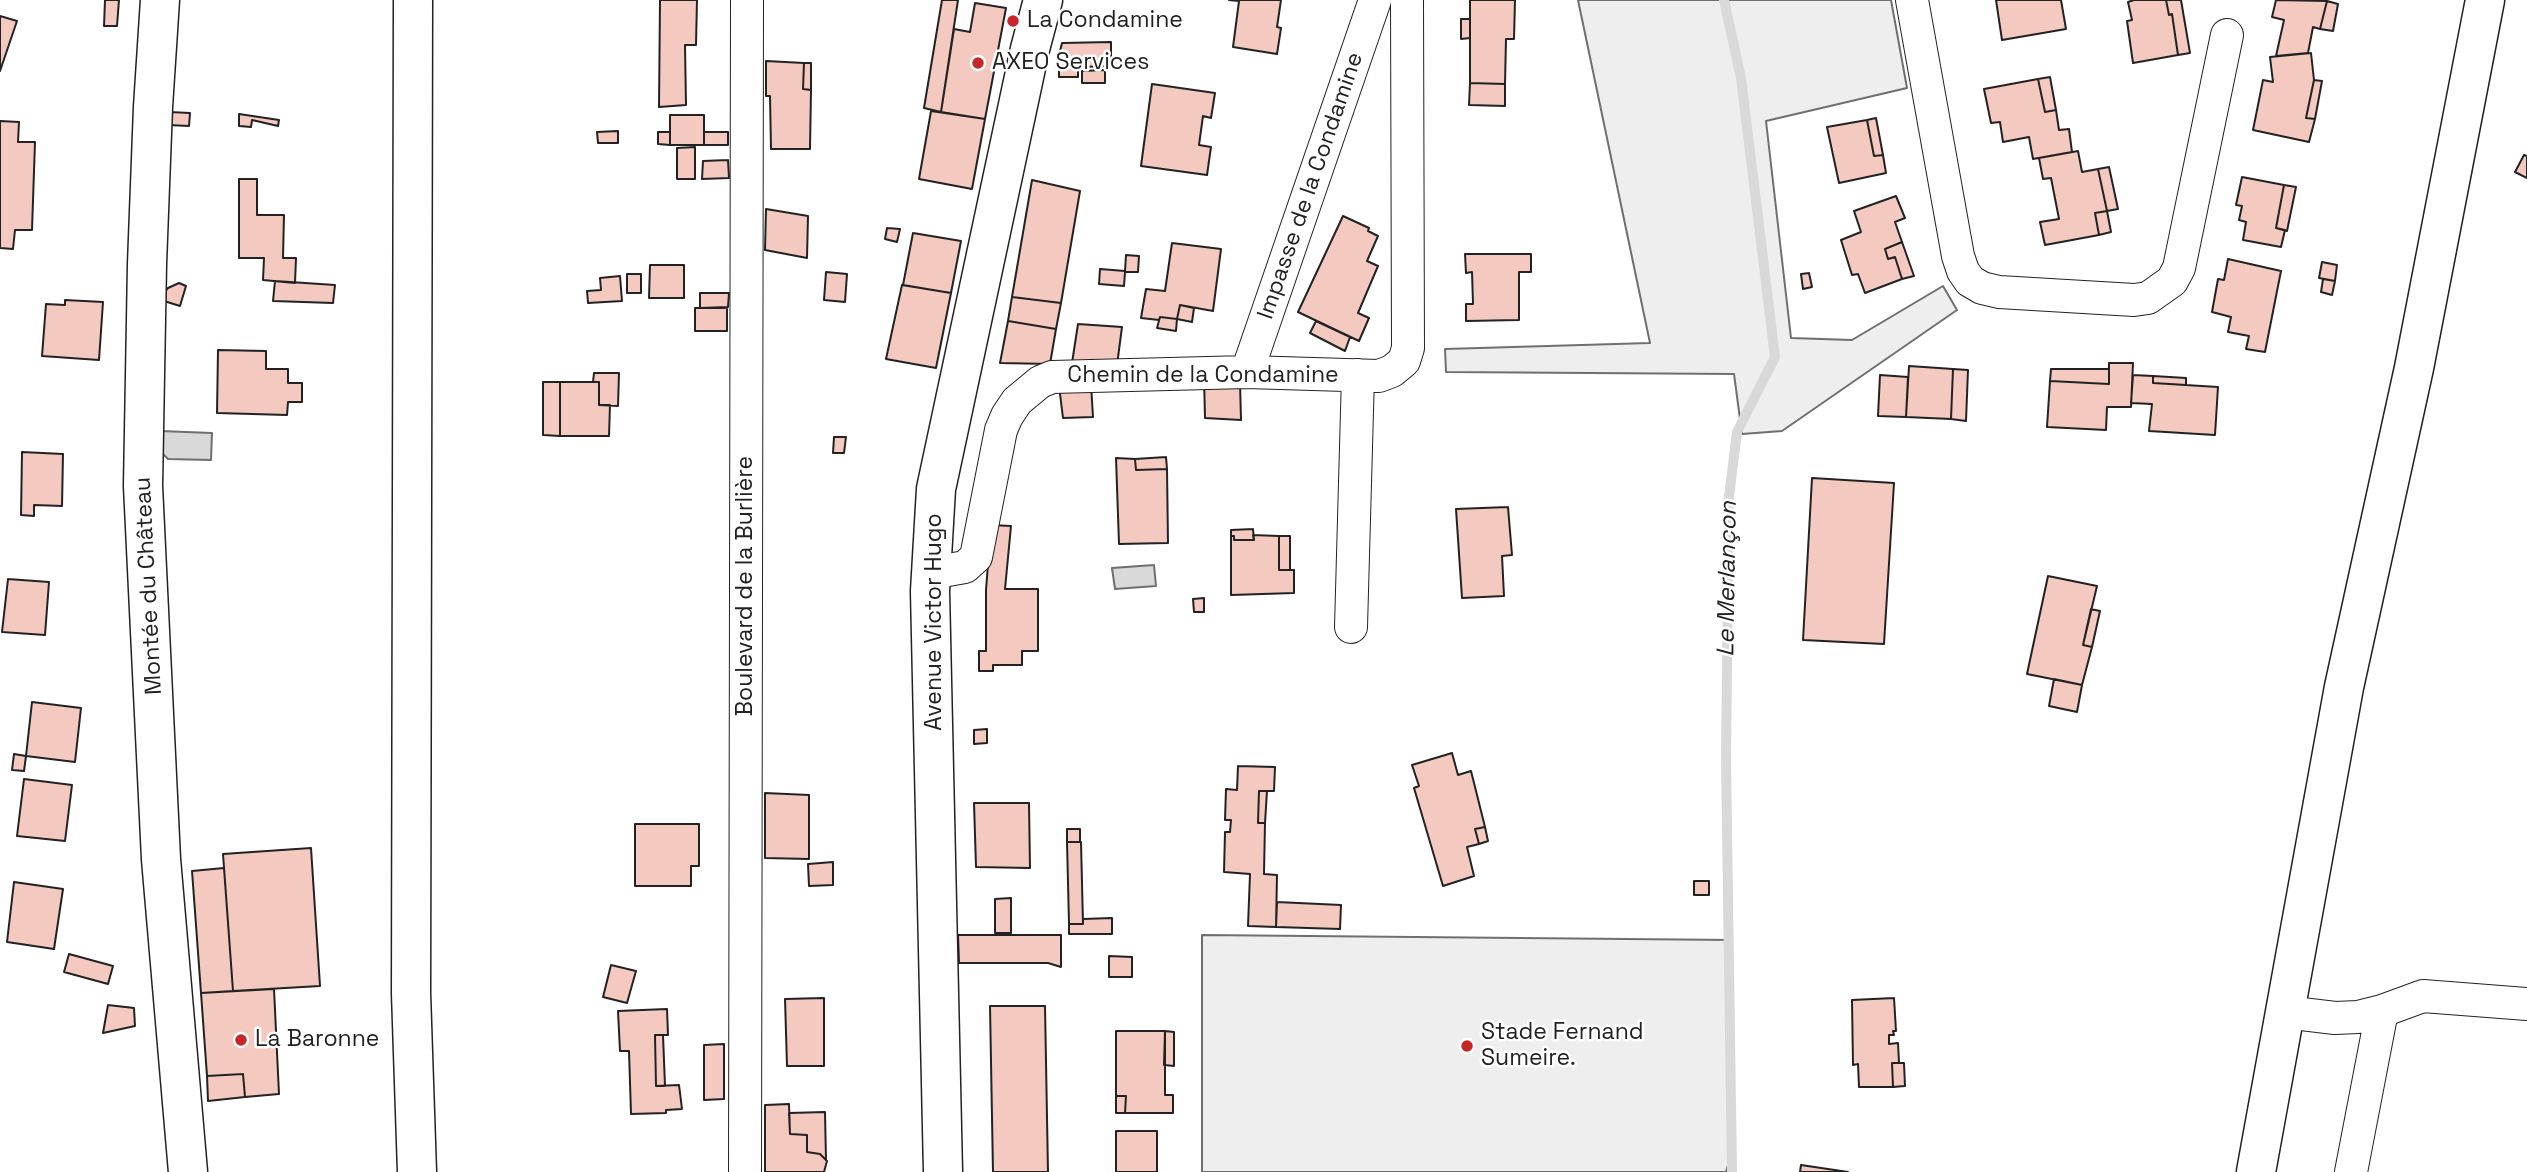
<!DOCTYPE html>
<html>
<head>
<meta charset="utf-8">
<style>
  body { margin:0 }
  canvas { display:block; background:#fff }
</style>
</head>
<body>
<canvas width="2527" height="1172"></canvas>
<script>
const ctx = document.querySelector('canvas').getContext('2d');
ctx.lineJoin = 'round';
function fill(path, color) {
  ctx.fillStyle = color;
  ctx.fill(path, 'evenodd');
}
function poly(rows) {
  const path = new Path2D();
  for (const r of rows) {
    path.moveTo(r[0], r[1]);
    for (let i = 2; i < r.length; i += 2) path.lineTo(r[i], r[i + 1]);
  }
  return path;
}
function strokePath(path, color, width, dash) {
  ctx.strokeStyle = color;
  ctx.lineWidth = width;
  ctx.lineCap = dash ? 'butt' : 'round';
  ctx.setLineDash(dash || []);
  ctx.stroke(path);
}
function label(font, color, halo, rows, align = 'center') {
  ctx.font = font + ' "Space Grotesk",sans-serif';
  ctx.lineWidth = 5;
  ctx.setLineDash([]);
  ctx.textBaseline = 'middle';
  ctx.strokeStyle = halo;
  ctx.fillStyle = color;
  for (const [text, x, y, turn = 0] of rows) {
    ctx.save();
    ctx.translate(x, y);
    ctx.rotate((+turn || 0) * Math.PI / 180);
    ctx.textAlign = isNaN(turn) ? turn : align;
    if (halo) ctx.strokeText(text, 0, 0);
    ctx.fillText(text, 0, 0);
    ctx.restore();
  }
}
const green = poly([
  [1578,0,1891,0,1907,88,1766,121,1791,338,1852,340,1943,286,1957,310,1782,431,1742,434,1734,374,1446,372,1445,349,1650,343,1578,0],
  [1202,935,1732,940,1732,1152,1726,1172,1202,1172,1202,935]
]);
fill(green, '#eee');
strokePath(green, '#6f6f6f', 2);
const water = poly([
  [160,431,212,433,211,460,168,459,159,450,160,431],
  [1154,565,1156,586,1115,589,1112,568,1154,565]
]);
fill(water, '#d9d9d9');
strokePath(water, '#6f6f6f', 2);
strokePath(poly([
  [1724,0,1741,78,1775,357,1737,432,1729,497,1726,758,1732,1172]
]), '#d9d9d9', 10);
const building = poly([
  [105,0,119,0,117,26,104,26,105,0],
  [660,0,697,0,696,45,685,45,686,105,659,107,660,0],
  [942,0,958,0,941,112,924,108,942,0],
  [1229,0,1281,0,1277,27,1281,28,1277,54,1233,47,1239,1,1229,0],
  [1470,0,1515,0,1514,39,1506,39,1505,84,1470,83,1470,0],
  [1996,0,2061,0,2066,29,2002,40,1996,0],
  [2134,0,2166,0,2169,15,2172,14,2178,55,2133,63,2127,21,2132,20,2128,2,2134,0],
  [2166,0,2181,0,2190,53,2178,55,2172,14,2169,15,2166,0],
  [2276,0,2327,1,2320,29,2313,27,2308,53,2276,56,2284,20,2272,17,2276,0],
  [2327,1,2338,4,2333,31,2320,29,2327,1],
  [975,3,1006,8,985,119,941,112,954,29,970,32,975,3],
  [0,16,17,21,0,71,0,16],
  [1461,19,1470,19,1470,38,1461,39,1461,19],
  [1111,42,1111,66,1078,67,1078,77,1059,77,1059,67,1056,67,1062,43,1111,42],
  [2311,53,2314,80,2306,118,2315,119,2309,142,2253,130,2263,80,2273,82,2270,57,2311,53],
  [766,61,804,63,803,89,811,90,810,149,771,149,770,96,766,96,766,61],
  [804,63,811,63,811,90,803,89,804,63],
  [1105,70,1105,83,1082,83,1082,71,1105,70],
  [2050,77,2056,110,2045,112,2038,79,2050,77],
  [2038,79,2045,112,2056,110,2059,130,2069,129,2072,152,2033,159,2029,137,2003,142,2000,122,1991,123,1984,89,2038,79],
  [2314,80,2322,81,2315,119,2306,118,2314,80],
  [1470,83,1505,84,1505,106,1469,105,1470,83],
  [1152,84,1215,93,1211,118,1203,116,1199,145,1211,147,1207,175,1141,166,1152,84],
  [931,111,985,119,972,189,919,179,931,111],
  [169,112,190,113,189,126,168,125,169,112],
  [239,114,279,120,278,126,252,120,251,127,239,126,239,114],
  [670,115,704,115,704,145,670,145,670,115],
  [1876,118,1883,155,1874,156,1867,120,1876,118],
  [1867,120,1874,156,1883,155,1886,173,1839,183,1827,127,1867,120],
  [0,121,19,122,18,142,35,142,32,230,15,230,13,249,0,248,0,121],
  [618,131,618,143,598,143,597,132,618,131],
  [658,132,670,132,670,145,658,144,658,132],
  [704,132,728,132,728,145,704,145,704,132],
  [695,147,695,179,677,179,677,148,695,147],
  [2078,151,2082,172,2098,169,2107,211,2095,213,2099,235,2045,245,2040,222,2059,219,2051,178,2043,179,2039,158,2078,151],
  [2524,155,2527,156,2527,178,2515,172,2524,155],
  [728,160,729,178,702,179,703,161,728,160],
  [2109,167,2118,209,2107,211,2098,169,2109,167],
  [2242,177,2284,185,2276,228,2285,230,2281,247,2243,240,2246,222,2239,220,2242,206,2236,205,2242,177],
  [239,179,257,179,257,215,284,215,283,258,296,258,295,283,263,280,264,258,239,258,239,179],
  [1032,180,1080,191,1061,303,1012,297,1032,180],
  [2284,185,2296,187,2287,231,2276,228,2284,185],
  [1896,196,1905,218,1895,222,1902,242,1885,249,1888,259,1895,257,1902,279,1865,293,1858,274,1852,275,1841,240,1861,232,1854,211,1896,196],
  [766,209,808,216,807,258,765,250,766,209],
  [2107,211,2111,232,2099,235,2095,213,2107,211],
  [1343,216,1369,228,1368,231,1378,236,1367,261,1378,266,1358,313,1369,318,1359,341,1298,312,1343,216],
  [887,228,900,229,897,242,885,239,887,228],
  [913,233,961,241,951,293,903,285,913,233],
  [1902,242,1914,276,1902,279,1895,257,1888,259,1885,249,1902,242],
  [1172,243,1221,249,1213,311,1180,305,1177,319,1160,317,1159,320,1141,318,1146,289,1165,291,1172,243],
  [1465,254,1531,254,1531,272,1519,272,1519,320,1466,321,1466,304,1473,304,1472,272,1466,273,1465,254],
  [1126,255,1139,256,1138,272,1125,272,1124,286,1099,284,1100,269,1125,271,1126,255],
  [2228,259,2281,271,2265,352,2246,349,2249,336,2228,332,2231,317,2212,312,2218,279,2224,280,2228,259],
  [2322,262,2337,265,2335,281,2319,278,2322,262],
  [650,265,684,265,684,298,649,298,650,265],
  [826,272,847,274,845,302,824,300,826,272],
  [1809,273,1812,287,1803,289,1801,274,1809,273],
  [627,274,641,274,641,293,627,293,627,274],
  [620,276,622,301,588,303,587,291,601,290,600,278,620,276],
  [2323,279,2335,281,2332,295,2321,292,2323,279],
  [275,281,335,285,333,303,273,301,275,281],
  [179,283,186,286,180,306,164,301,165,292,168,288,179,283],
  [902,285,951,293,936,368,886,359,902,285],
  [700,293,729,293,728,307,700,308,700,293],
  [1012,297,1061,303,1056,329,1008,321,1012,297],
  [65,300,103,302,99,360,42,356,46,304,65,305,65,300],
  [1180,305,1194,308,1192,322,1177,319,1180,305],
  [695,308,727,308,727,331,695,331,695,308],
  [1160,317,1177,319,1176,331,1157,328,1160,317],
  [1008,321,1056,329,1050,364,1000,363,1008,321],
  [1316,321,1350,337,1345,351,1310,333,1316,321],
  [1078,324,1122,327,1117,365,1072,363,1078,324],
  [218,350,266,351,266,369,288,369,288,383,302,383,302,402,288,402,287,415,217,413,218,350],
  [2109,363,2133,363,2131,407,2107,407,2106,430,2047,427,2050,381,2109,384,2109,363],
  [1909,366,1953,369,1951,419,1906,417,1909,366],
  [1953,369,1968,370,1966,421,1951,419,1953,369],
  [2051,369,2109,369,2109,384,2050,381,2051,369],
  [594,373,619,373,618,406,599,405,599,382,593,382,594,373],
  [1880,375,1908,377,1906,417,1878,416,1880,375],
  [2133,375,2153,376,2153,383,2218,387,2215,435,2149,431,2152,404,2131,403,2133,375],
  [2153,376,2186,378,2186,385,2153,383,2153,376],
  [1204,378,1240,382,1241,420,1205,418,1204,378],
  [543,382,560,382,560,436,543,435,543,382],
  [560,382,599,382,599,405,610,405,609,436,560,436,560,382],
  [1091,384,1093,417,1063,418,1059,386,1091,384],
  [834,437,846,437,844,453,833,453,834,437],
  [22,452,63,454,62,506,34,505,34,516,21,515,22,452],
  [1166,457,1167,469,1136,470,1135,459,1166,457],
  [1116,458,1135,459,1136,470,1167,469,1168,543,1119,544,1116,458],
  [1812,478,1894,483,1884,644,1803,640,1812,478],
  [1508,507,1512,555,1502,556,1504,596,1462,598,1456,509,1508,507],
  [991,525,1011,526,1005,589,1038,589,1038,651,1022,651,1022,665,993,665,993,671,979,671,979,651,986,651,986,590,991,525],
  [1253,529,1254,540,1234,540,1234,536,1231,536,1231,530,1253,529],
  [1253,535,1279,536,1279,570,1294,570,1294,593,1231,595,1231,536,1234,536,1234,540,1254,540,1253,535],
  [1279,536,1290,536,1290,570,1279,570,1279,536],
  [2048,576,2097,586,2083,645,2092,647,2082,685,2027,674,2048,576],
  [8,579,49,582,45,635,2,632,8,579],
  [1204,598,1204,612,1194,612,1193,599,1204,598],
  [2091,609,2100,611,2092,647,2083,645,2091,609],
  [2054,679,2082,685,2077,712,2049,706,2054,679],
  [32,702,81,708,75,762,26,756,32,702],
  [987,729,987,743,974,744,974,730,987,729],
  [1452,753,1458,775,1471,771,1485,827,1475,829,1479,844,1467,847,1474,876,1443,886,1414,788,1419,786,1412,765,1452,753],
  [14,754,26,756,24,771,12,770,14,754],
  [1238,766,1275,767,1274,791,1259,791,1258,823,1265,823,1264,874,1277,875,1276,927,1248,926,1250,874,1224,872,1225,832,1230,832,1231,820,1225,820,1226,789,1237,790,1238,766],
  [24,779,72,785,65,841,17,836,24,779],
  [1259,791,1267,791,1265,823,1258,823,1259,791],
  [765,793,809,795,809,859,765,858,765,793],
  [974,803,1029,803,1030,868,976,867,974,803],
  [635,824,699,824,699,866,691,866,691,886,635,886,635,824],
  [1485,827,1488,841,1479,844,1475,829,1485,827],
  [1067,829,1080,829,1080,842,1067,842,1067,829],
  [1067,842,1081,842,1083,924,1069,924,1067,842],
  [311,848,320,986,233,991,223,854,311,848],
  [833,862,833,885,809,886,808,864,833,862],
  [224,868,233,991,201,993,192,871,224,868],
  [1694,881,1709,881,1709,895,1694,895,1694,881],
  [14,882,63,889,54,949,7,942,14,882],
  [1011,898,1011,933,995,933,995,899,1011,898],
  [1277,902,1341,905,1340,929,1276,927,1277,902],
  [1112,918,1112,934,1069,934,1069,924,1083,924,1083,919,1112,918],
  [958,935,1061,935,1061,967,1048,963,959,963,958,935],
  [69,954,113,966,108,984,64,972,69,954],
  [1109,956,1132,957,1132,977,1109,977,1109,956],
  [611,965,636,971,627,1003,603,997,611,965],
  [274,989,279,1094,245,1097,243,1074,207,1076,201,993,274,989],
  [824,998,824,1066,787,1066,785,999,824,998],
  [1894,998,1896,1031,1893,1031,1894,1035,1889,1035,1889,1044,1898,1043,1899,1063,1892,1063,1893,1087,1859,1087,1858,1064,1853,1065,1852,1000,1894,998],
  [108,1005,134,1008,135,1026,103,1033,108,1005],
  [990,1006,1045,1006,1048,1172,993,1172,990,1006],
  [667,1009,668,1035,655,1035,656,1086,679,1085,682,1109,666,1110,666,1113,631,1114,629,1051,620,1051,618,1011,667,1009],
  [1116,1031,1165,1031,1165,1095,1173,1095,1173,1113,1125,1113,1126,1096,1116,1096,1116,1031],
  [1165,1031,1174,1032,1174,1066,1164,1065,1165,1031],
  [655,1035,663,1035,665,1086,656,1086,655,1035],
  [724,1044,724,1099,704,1100,704,1045,724,1044],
  [1892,1063,1904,1063,1905,1086,1893,1087,1892,1063],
  [243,1074,245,1097,208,1101,207,1076,243,1074],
  [1116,1096,1126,1096,1125,1113,1116,1113,1116,1096],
  [789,1104,790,1134,807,1135,807,1152,820,1154,827,1161,824,1172,765,1172,765,1105,789,1104],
  [825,1112,826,1160,820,1154,807,1152,807,1135,790,1134,789,1113,825,1112],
  [1116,1131,1157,1131,1157,1172,1116,1172,1116,1131],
  [1801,1165,1848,1172,1800,1172,1801,1165]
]);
fill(building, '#f3c9c0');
strokePath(building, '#222', 2);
const minor = poly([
  [1912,0,1958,256,1963,271,1970,281,1982,288,1999,292,2134,300,2148,298,2172,281,2179,268,2227,35],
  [1247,372,1375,0],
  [931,573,965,567,976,557,1001,430,1007,416,1017,401,1040,382,1052,377,1247,372,1379,376,1392,371,1404,361,1408,348,1407,0],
  [1351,627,1358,375],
  [2382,1011,2423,996,2527,1004],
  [2285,1012,2335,1018,2358,1017,2382,1011,2351,1172],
  [745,1172,747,0]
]);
const tertiary = poly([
  [160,0,153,107,147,264,143,486,161,859,188,1172],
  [943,1172,930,591,936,489,1030,49,1043,0]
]);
const secondary = poly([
  [413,0,411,993,417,1172],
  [2256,1172,2344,687,2414,368,2485,0]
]);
strokePath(minor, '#222', 34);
strokePath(tertiary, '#222', 41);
strokePath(secondary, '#222', 41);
strokePath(minor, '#fff', 32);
strokePath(tertiary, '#fff', 38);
strokePath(secondary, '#fff', 38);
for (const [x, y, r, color] of [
  [1013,21,7,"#c62828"],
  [978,63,7,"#c62828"],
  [241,1040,7,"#c62828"],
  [1467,1046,7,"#c62828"]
]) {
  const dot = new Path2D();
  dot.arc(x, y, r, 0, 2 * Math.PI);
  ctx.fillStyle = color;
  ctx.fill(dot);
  strokePath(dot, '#fff', 2.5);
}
label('23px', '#222', '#fff', [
  ["La Condamine",1027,21],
  ["AXEO Services",992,63],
  ["Stade Fernand",1481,1033],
  ["Sumeire.",1481,1059],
  ["La Baronne",255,1040]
], 'left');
label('23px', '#222', '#fff', [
  ["Impasse de la Condamine",1311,186,-71],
  ["Chemin de la Condamine",1203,376],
  ["Montée du Château",149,586,-93],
  ["Boulevard de la Burlière",746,586,-90],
  ["Avenue Victor Hugo",935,622,-90]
]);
label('italic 24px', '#222', '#fff', [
  ["Le Merlançon",1728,579,-89]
]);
</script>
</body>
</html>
